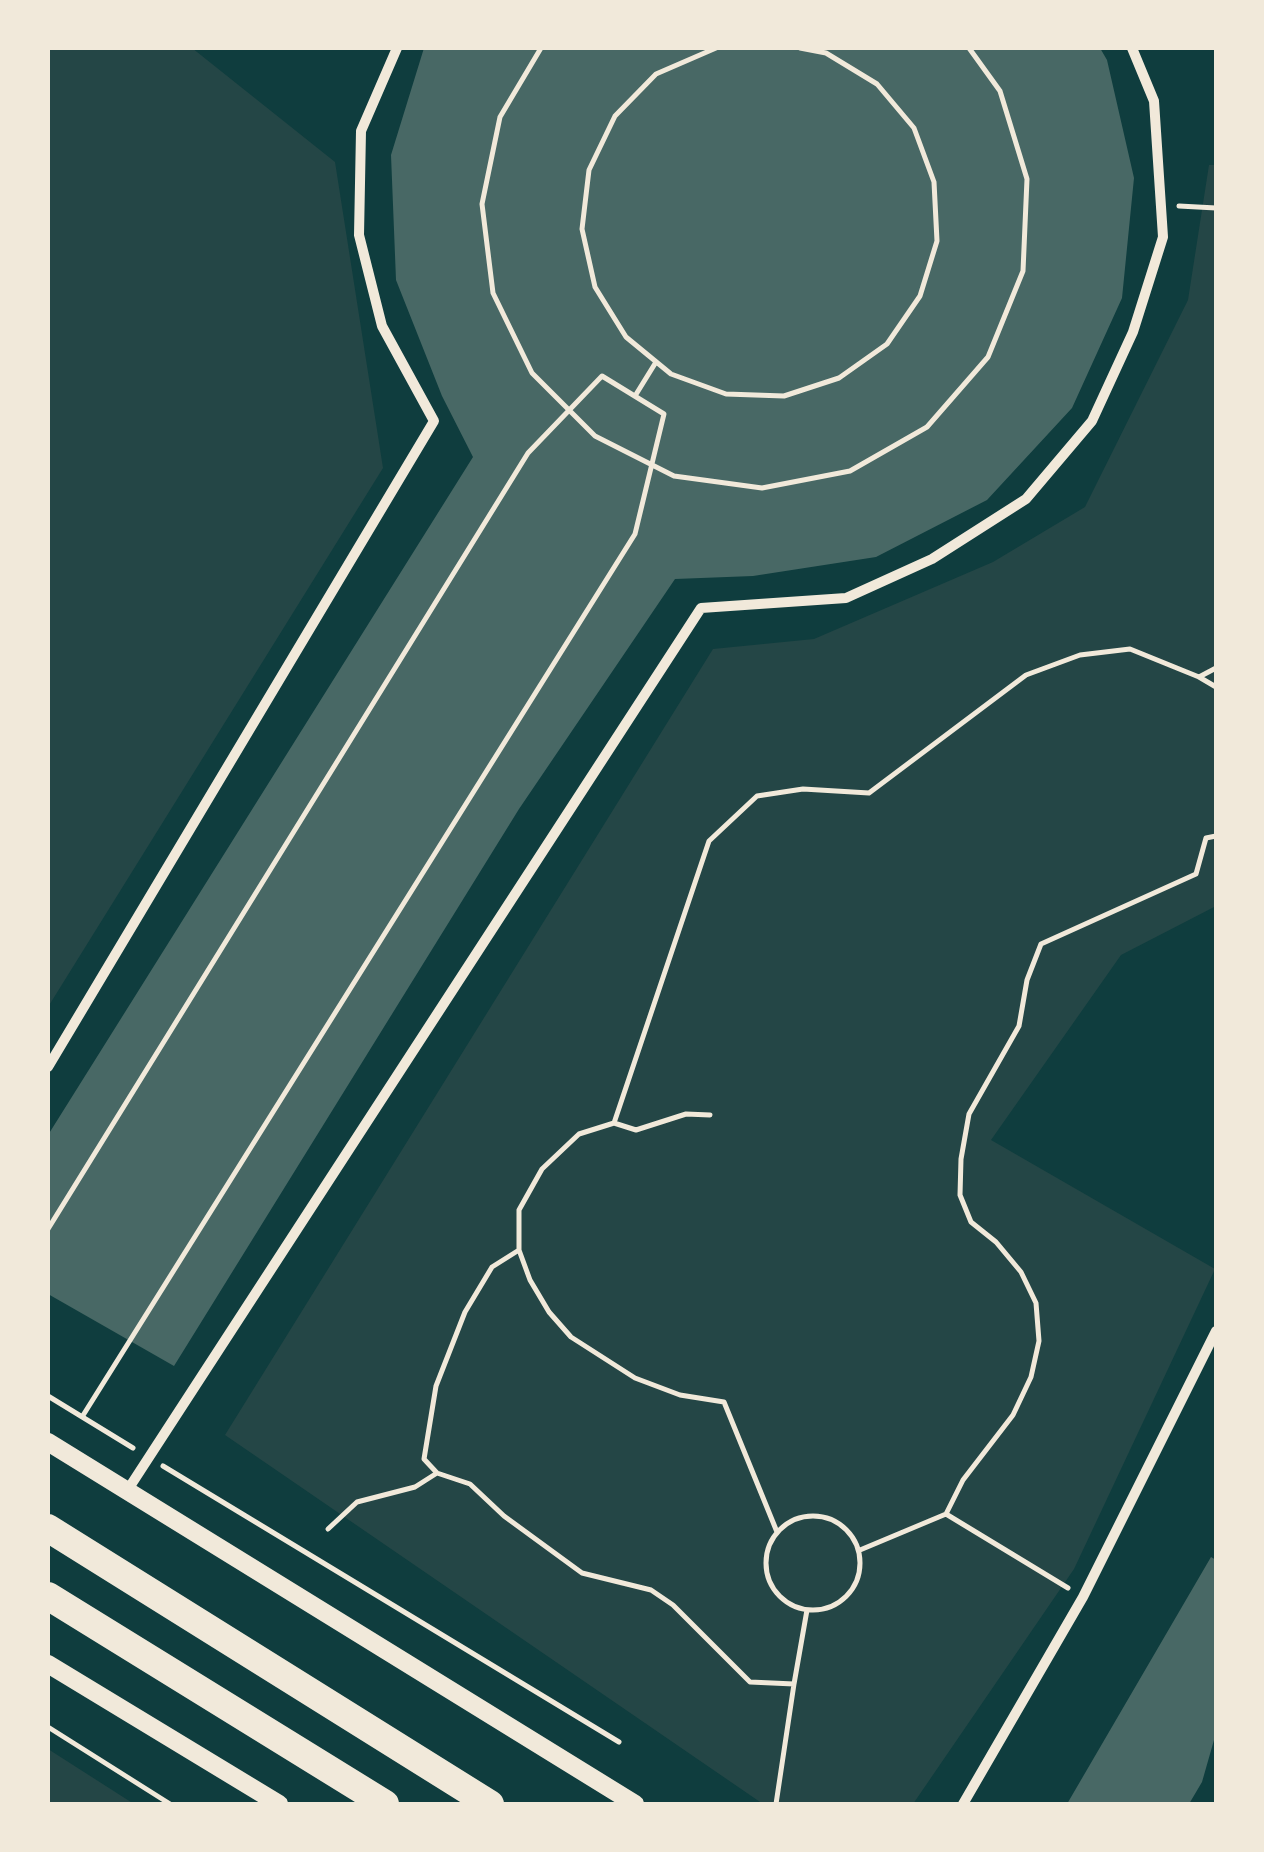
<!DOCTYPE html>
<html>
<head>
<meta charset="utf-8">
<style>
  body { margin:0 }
  #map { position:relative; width:1264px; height:1852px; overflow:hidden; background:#0f3d3e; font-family:Montserrat,sans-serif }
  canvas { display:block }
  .frame { position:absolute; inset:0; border:50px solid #f1e9da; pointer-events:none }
</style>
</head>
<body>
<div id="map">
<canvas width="1264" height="1852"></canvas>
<div class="frame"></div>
</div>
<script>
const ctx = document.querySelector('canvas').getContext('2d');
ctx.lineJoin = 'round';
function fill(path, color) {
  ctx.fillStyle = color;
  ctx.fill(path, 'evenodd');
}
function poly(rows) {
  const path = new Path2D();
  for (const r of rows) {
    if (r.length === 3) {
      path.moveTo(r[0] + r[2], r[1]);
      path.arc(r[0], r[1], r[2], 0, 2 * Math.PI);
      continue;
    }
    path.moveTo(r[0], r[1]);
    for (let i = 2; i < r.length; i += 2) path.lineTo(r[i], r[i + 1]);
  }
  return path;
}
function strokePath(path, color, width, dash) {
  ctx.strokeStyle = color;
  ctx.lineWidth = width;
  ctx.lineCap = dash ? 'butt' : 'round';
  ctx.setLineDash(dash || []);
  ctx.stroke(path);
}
fill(poly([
  [48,48,192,48,335,162,383,468,48,1007],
  [1209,165,1216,165,1216,906,1121,955,991,1140,1215,1269,1074,1569,913,1804,763,1804,225,1435,713,649,814,639,993,562,1085,507,1188,300],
  [48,1749,134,1804,48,1804]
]), '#244646');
fill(poly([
  [424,48,1100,48,1107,60,1134,178,1122,298,1072,408,987,500,876,557,753,576,675,579,519,809,174,1366,48,1294,48,1135,473,457,442,396,396,280,391,155],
  [1211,1557,1216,1560,1216,1733,1202,1782,1189,1804,1067,1804]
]), '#486865');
strokePath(poly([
  [541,48,500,117,482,204,493,293,532,373,595,436,674,476,762,488,850,471,927,427,988,357,1023,271,1027,179,1000,91,969,48],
  [716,48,656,74,615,116,589,170,582,229,595,287,626,337,671,374,726,394,784,396,839,378,887,344,920,296,937,241,934,182,914,128,877,84,826,53,800,48],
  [1179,206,1216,208],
  [635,396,656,362],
  [1199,677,1216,687],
  [614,1123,636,1130,686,1114,710,1115],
  [48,1229,528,453,602,376,664,414,635,534,82,1417],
  [519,1250,530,1280,549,1312,571,1337,635,1378,680,1395,724,1402,777,1532],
  [48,1396,133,1448],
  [163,1466,619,1742],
  [946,1514,963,1480,1013,1415,1031,1377,1039,1341,1036,1303,1021,1272,996,1242,971,1222,960,1195,961,1159,969,1114,1019,1026,1027,980,1041,944,1196,874,1206,838,1216,836],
  [813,1563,47],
  [328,1529,357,1502,415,1487,437,1473],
  [860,1550,946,1514,1068,1588],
  [794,1684,807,1610],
  [48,1727,170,1804],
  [776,1804,794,1684,750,1682,673,1605,651,1590,582,1573,504,1516,470,1484,437,1473,424,1459,436,1386,465,1312,492,1267,519,1250,519,1210,542,1169,579,1134,614,1123,709,841,757,796,803,789,869,793,1026,675,1080,655,1130,649,1199,677,1216,668]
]), '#f1e9da', 5);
strokePath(poly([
  [48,1067,434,421,382,326,359,235,361,131,397,48],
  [127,1491,701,608,846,598,932,559,1026,499,1092,421,1133,332,1163,237,1154,101,1132,48],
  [963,1804,1083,1597,1216,1331]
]), '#f1e9da', 10);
strokePath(poly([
  [48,1442,635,1804],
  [48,1664,279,1804]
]), '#f1e9da', 18);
strokePath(poly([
  [48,1528,490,1804],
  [48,1596,385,1804]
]), '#f1e9da', 28);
</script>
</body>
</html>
